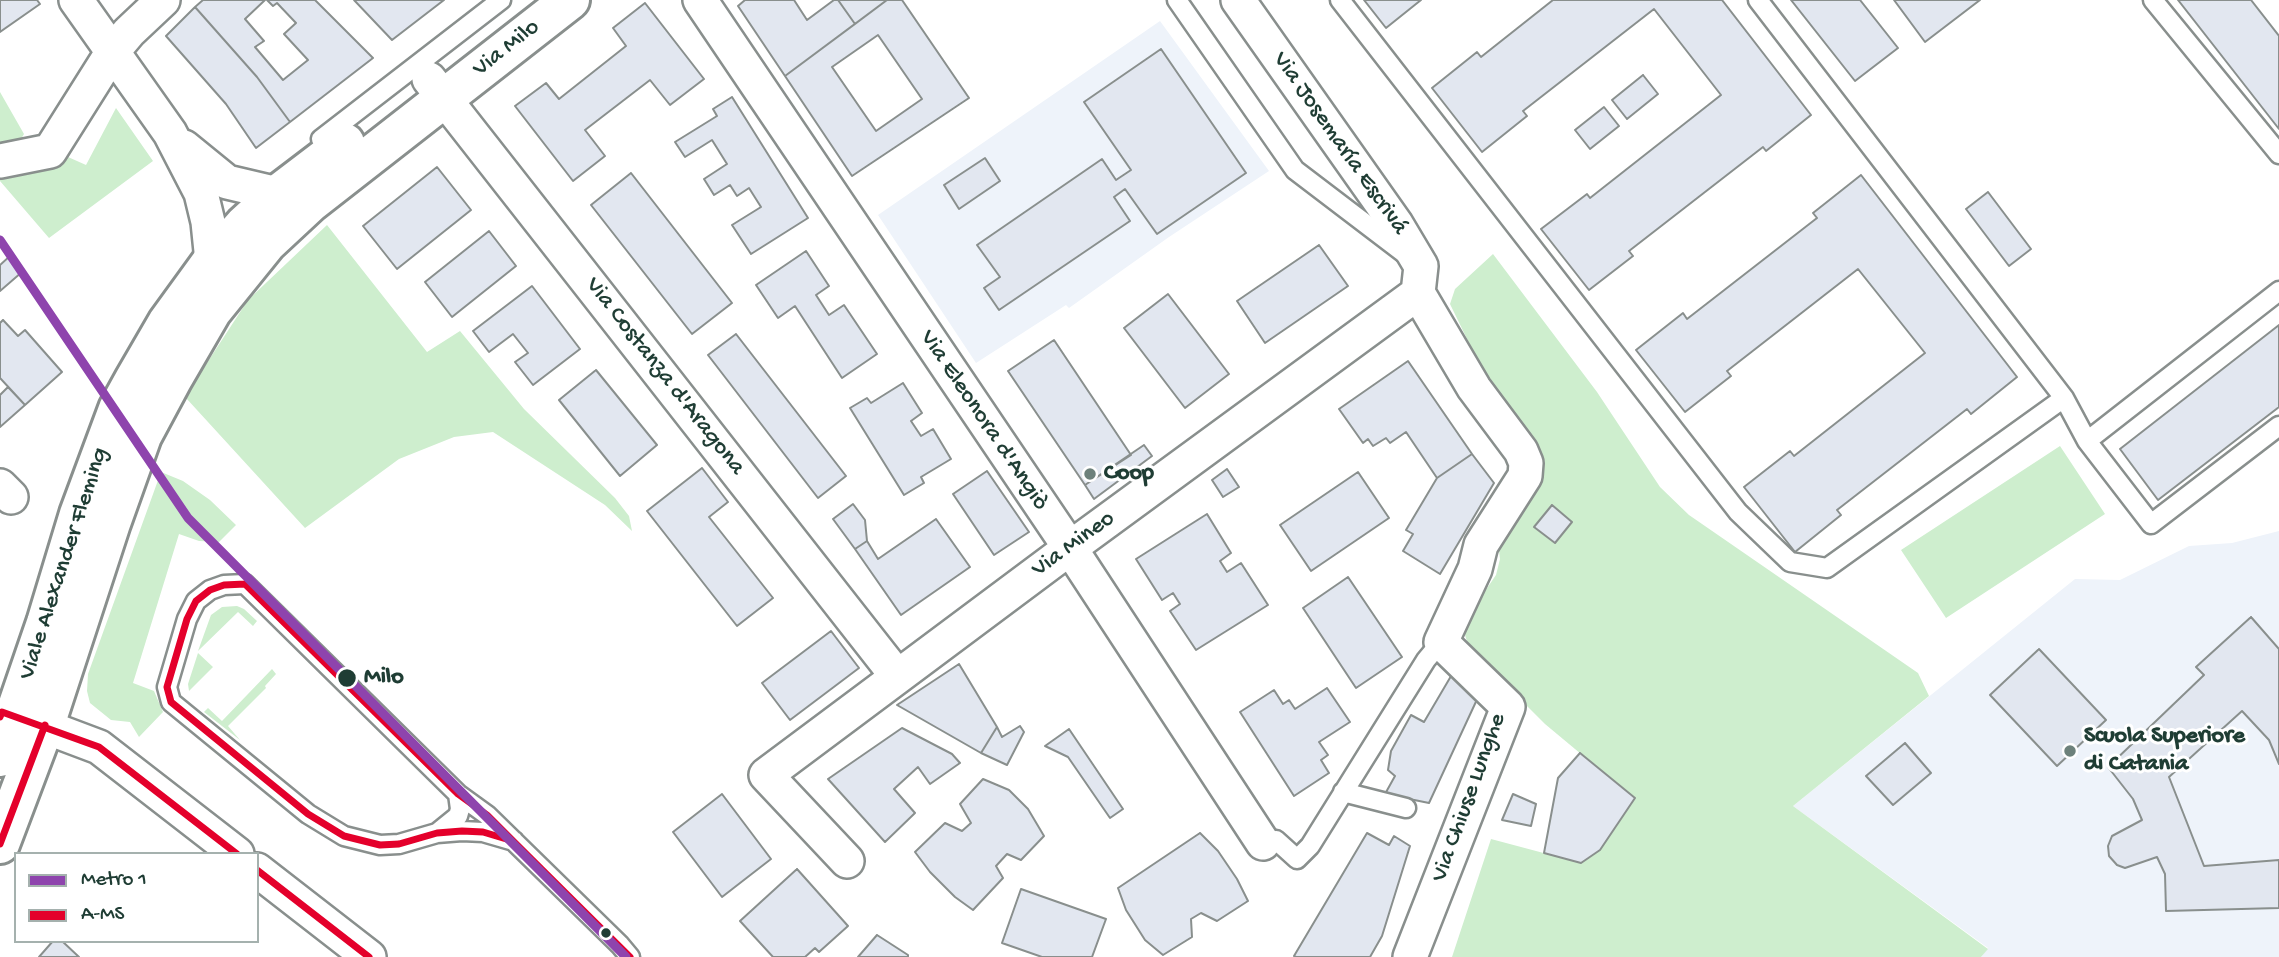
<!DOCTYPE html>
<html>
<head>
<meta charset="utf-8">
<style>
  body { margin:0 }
  #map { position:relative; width:2279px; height:957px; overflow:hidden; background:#fff; font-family:"Gochi Hand",sans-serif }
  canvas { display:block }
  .legend { position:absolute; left:14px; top:852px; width:245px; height:91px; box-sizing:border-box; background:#fff; border:2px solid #a5b1ae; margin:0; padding:9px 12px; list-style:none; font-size:21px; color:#1f3d34 }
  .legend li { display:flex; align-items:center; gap:14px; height:35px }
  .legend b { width:35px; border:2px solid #a5b1ae }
</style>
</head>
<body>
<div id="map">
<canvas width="2279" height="957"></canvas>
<ul class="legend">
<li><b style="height:9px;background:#8e44ad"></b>Metro 1</li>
<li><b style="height:9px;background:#e4002b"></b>A-MS</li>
</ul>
</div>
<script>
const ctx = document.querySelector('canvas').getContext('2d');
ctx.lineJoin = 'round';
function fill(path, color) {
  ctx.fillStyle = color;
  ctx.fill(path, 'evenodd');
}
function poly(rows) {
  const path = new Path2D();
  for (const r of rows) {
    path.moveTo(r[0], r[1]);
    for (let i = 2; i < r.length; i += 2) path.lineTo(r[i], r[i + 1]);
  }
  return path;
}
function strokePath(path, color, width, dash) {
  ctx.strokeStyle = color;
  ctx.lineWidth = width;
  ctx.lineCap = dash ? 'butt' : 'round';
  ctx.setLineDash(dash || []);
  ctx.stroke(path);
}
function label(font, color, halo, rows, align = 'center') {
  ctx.font = font + ' "Gochi Hand",sans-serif';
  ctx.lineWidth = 6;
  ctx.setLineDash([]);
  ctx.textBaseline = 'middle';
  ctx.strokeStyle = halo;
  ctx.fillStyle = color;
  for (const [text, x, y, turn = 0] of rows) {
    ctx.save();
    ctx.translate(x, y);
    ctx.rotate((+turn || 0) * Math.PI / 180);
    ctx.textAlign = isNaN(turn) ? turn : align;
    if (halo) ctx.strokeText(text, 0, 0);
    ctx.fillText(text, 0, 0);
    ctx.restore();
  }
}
fill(poly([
  [1160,21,1269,171,1169,237,1069,308,1066,305,976,363,878,215],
  [2279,531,2279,957,1981,957,1988,948,1793,806,2075,579,2120,580,2189,546,2232,543]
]), '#eef3fa');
fill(poly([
  [0,92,24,134,16,148,25,165,68,157,86,165,116,108,153,161,49,238,0,181],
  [327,225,427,352,460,331,524,409,615,498,629,516,632,531,605,505,493,432,454,437,399,459,305,528,186,398,201,372,248,300],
  [1493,254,1597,392,1660,487,1689,515,1918,673,1929,696,1793,806,1988,949,1981,957,1452,957,1491,839,1581,863,1600,850,1635,799,1545,724,1469,648,1465,635,1466,619,1496,575,1500,559,1497,534,1534,485,1542,453,1488,382,1450,304,1455,289],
  [2060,446,2105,514,1946,618,1901,550],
  [161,472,183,481,210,500,236,525,219,542,199,541,179,534,133,683,154,691,163,712,139,737,130,722,111,720,90,703,87,691,88,674],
  [237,606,244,609,257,621,253,626,238,612,198,651,211,615,222,607],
  [198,653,213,667,189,691,188,684],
  [272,669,276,674,265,686,266,688,228,726,240,740,204,712,208,708,222,721]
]), '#ceeece');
const building = poly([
  [0,0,37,0,40,4,0,32,0,0],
  [203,0,265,0,245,19,264,41,255,47,283,80,308,60,284,34,296,23,277,3,273,6,267,0,315,0,373,58,290,122,257,77,195,7,203,0],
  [354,0,444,0,392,40,354,0],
  [745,0,794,0,807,20,834,0,838,0,855,24,785,76,738,6,745,0],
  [838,0,887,0,855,24,838,0],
  [887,0,902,0,969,98,852,176,785,76,887,0],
  [878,35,922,99,876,131,832,67,878,35],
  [1364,0,1421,0,1386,28,1364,0],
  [1553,0,1722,0,1811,115,1766,151,1763,147,1629,251,1633,256,1589,290,1541,229,1587,194,1590,198,1721,95,1654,9,1523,111,1527,116,1482,152,1432,88,1477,52,1481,57,1553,0],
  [1791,0,1860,0,1898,48,1855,81,1791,0],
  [1894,0,1980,0,1925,42,1894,0],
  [2178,0,2251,0,2279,36,2279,129,2178,0],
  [645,3,704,79,670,105,650,80,585,130,605,156,573,181,515,106,546,83,559,99,626,46,613,28,645,3],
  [195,7,257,77,290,122,256,148,226,104,166,36,195,7],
  [1161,49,1246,173,1157,234,1125,189,1114,197,1130,221,999,310,984,288,1000,277,977,245,1102,159,1116,180,1131,170,1084,102,1161,49],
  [1643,75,1658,94,1627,119,1612,100,1643,75],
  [732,97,808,218,751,254,732,225,761,207,749,188,737,196,730,185,714,195,704,179,727,164,712,140,685,157,675,142,717,116,713,109,732,97],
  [1604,107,1619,126,1590,149,1575,130,1604,107],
  [985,158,1000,181,959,209,944,185,985,158],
  [437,167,471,210,397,269,363,226,437,167],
  [631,173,732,303,692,334,591,205,631,173],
  [1861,175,2017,377,1971,414,1967,409,1837,510,1841,515,1795,552,1744,487,1790,451,1794,456,1925,353,1858,269,1727,371,1731,376,1685,412,1636,350,1683,313,1687,319,1817,218,1813,213,1861,175],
  [1988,192,2031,249,2009,266,1966,209,1988,192],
  [489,231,516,266,452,317,425,282,489,231],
  [1319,245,1348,286,1265,343,1237,301,1319,245],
  [806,251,829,286,816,295,829,315,844,305,877,354,842,378,795,306,778,318,756,285,806,251],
  [11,255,22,272,0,291,0,265,11,255],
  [532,286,580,349,533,385,515,362,528,353,513,334,489,352,473,331,532,286],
  [1168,294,1229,374,1185,408,1124,328,1168,294],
  [3,320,18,336,25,330,62,372,25,405,0,378,0,323,3,320],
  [2279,325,2279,407,2158,500,2120,449,2279,325],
  [736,334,846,476,818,498,708,355,736,334],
  [1054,340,1131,455,1085,485,1008,371,1054,340],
  [1408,361,1472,454,1437,478,1406,432,1390,443,1386,438,1373,446,1368,439,1363,443,1339,409,1408,361],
  [596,370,657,445,620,476,559,400,596,370],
  [903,383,922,413,911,421,921,436,933,429,951,459,921,477,924,483,904,495,850,408,867,398,871,403,903,383],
  [8,387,25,405,0,427,0,395,8,387],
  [1144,445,1152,456,1094,499,1085,485,1144,445],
  [1472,454,1494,483,1440,574,1403,551,1413,534,1406,530,1437,478,1472,454],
  [702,468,728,502,709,517,773,598,737,626,647,511,702,468],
  [1227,469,1239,487,1223,497,1212,480,1227,469],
  [987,471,1029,532,994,555,953,494,987,471],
  [1358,472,1389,518,1311,571,1280,525,1358,472],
  [853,504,865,520,867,541,855,549,833,519,853,504],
  [1552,505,1572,522,1555,543,1534,527,1552,505],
  [1207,514,1231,553,1220,561,1227,572,1241,563,1268,605,1196,650,1170,611,1180,604,1173,593,1162,600,1136,559,1207,514],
  [936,519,970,567,901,615,855,549,867,541,878,559,936,519],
  [1348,577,1402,657,1356,688,1303,608,1348,577],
  [2251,617,2279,649,2279,764,2269,740,2242,711,2169,777,2204,866,2279,860,2279,908,2166,911,2165,874,2157,857,2125,868,2117,865,2109,856,2108,846,2112,836,2142,820,2133,799,2108,767,2204,675,2196,667,2251,617],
  [831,631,859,668,790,720,762,683,831,631],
  [2039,649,2106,720,2057,766,1990,695,2039,649],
  [959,664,997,727,981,753,897,705,959,664],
  [1454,671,1480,693,1429,803,1385,794,1395,776,1388,770,1391,751,1411,715,1424,722,1454,671],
  [1327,688,1350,722,1319,742,1328,755,1321,760,1329,773,1294,796,1240,712,1274,690,1283,704,1289,700,1295,709,1327,688],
  [1020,726,1024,732,1007,765,981,753,997,727,1002,737,1020,726],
  [902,728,952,754,960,763,930,784,918,767,894,789,915,813,885,842,828,779,902,728],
  [1069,729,1123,809,1110,818,1068,757,1045,746,1069,729],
  [1905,743,1931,773,1893,805,1866,776,1905,743],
  [1580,753,1635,798,1600,850,1581,863,1544,853,1558,778,1580,753],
  [983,779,1009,790,1028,809,1044,836,1021,860,1007,854,996,866,1003,878,973,910,955,897,930,872,915,852,945,823,962,831,971,823,960,804,983,779],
  [722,794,771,859,722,897,673,832,722,794],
  [1513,794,1536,804,1531,826,1502,820,1513,794],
  [1200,833,1218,851,1237,879,1248,901,1217,921,1201,913,1191,919,1192,937,1163,955,1145,940,1126,910,1118,888,1200,833],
  [1367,833,1389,845,1394,836,1410,846,1382,936,1370,957,1296,957,1294,956,1367,833],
  [797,869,848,926,819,952,815,948,805,957,773,957,740,921,797,869],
  [1021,889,1106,919,1092,957,1042,957,1002,943,1021,889],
  [877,935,908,955,908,957,858,957,877,935],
  [53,941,62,941,79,957,39,957,53,941]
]);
fill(building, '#e2e7f0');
strokePath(building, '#898f8d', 2);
const service = poly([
  [1177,0,1295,170,1404,253],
  [1340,0,1738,512,1790,562,1827,568,2064,398],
  [1758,0,2064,398,2087,441,2279,291],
  [2153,0,2279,154],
  [321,139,501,0],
  [2087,441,2151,524,2279,426],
  [1343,792,1406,808],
  [437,833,458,816,460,809,458,794],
  [514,841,483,832,462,831,437,833,399,844,380,845,344,836,308,814,171,702,167,687,187,619,196,601,210,590,224,585,245,584,458,794,487,815,620,945,630,957],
  [1263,843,1276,840,1297,859,1310,846,1426,660,1441,642]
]);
const minor = poly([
  [76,0,170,133,201,193,208,222,212,261],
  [700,0,1070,548,1263,843],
  [1238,0,1396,224,1421,266,1418,293],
  [429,79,897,676],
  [184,147,227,182,278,194],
  [0,161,50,151,113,51,129,32,163,0],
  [0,486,11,497],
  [22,718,99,747,237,854],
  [847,861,766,775,1070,548,1418,293],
  [257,870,369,957],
  [1410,957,1508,707,1441,642,1475,569,1481,545,1525,476,1526,463,1521,451,1474,388,1418,293]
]);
const secondary = poly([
  [0,757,46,623,79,514,118,409,134,380,167,323,212,261,244,225,278,194,345,143],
  [0,844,45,725,111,523,142,436,172,380,212,311,267,243,310,203,570,0]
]);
strokePath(service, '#898f8d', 23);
strokePath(minor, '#898f8d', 38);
strokePath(secondary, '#898f8d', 44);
strokePath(service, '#fff', 18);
strokePath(minor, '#fff', 33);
strokePath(secondary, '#fff', 38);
strokePath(poly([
  [245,584,458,794,487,815,513,841,483,832,462,831,437,833,399,844,380,845,344,836,308,814,171,702,167,687,187,619,196,601,210,590,224,585,245,584],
  [0,717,2,712,99,747,237,854],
  [513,841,630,957],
  [0,844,45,725],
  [257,870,369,957]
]), '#e4002b', 7);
strokePath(poly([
  [0,240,188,518,626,957]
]), '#8e44ad', 9);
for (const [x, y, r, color] of [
  [1090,474,7,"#6d817b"],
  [347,678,10,"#1f3d34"],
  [2070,751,7,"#6d817b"],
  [606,933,6,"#1f3d34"]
]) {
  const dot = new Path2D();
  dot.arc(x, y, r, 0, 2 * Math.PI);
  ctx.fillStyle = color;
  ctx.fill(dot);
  strokePath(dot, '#fff', 2.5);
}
label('24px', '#1f3d34', '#fff', [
  ["Via Milo",507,49,-38],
  ["Via Josemaría Escrivá",1339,144,55],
  ["Via Costanza d'Aragona",664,377,52],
  ["Via Eleonora d'Angiò",983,421,56],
  ["Via Mineo",1074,545,-36],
  ["Viale Alexander Fleming",65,564,-72],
  ["Via Chiuse Lunghe",1470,798,-70]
]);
label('bold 24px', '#1f3d34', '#fff', [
  ["Coop",1104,474],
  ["Scuola Superiore",2084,737],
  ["di Catania",2084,765]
], 'left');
label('bold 24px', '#1f3d34', '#fff', [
  ["Milo",364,678]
], 'left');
</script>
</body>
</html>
